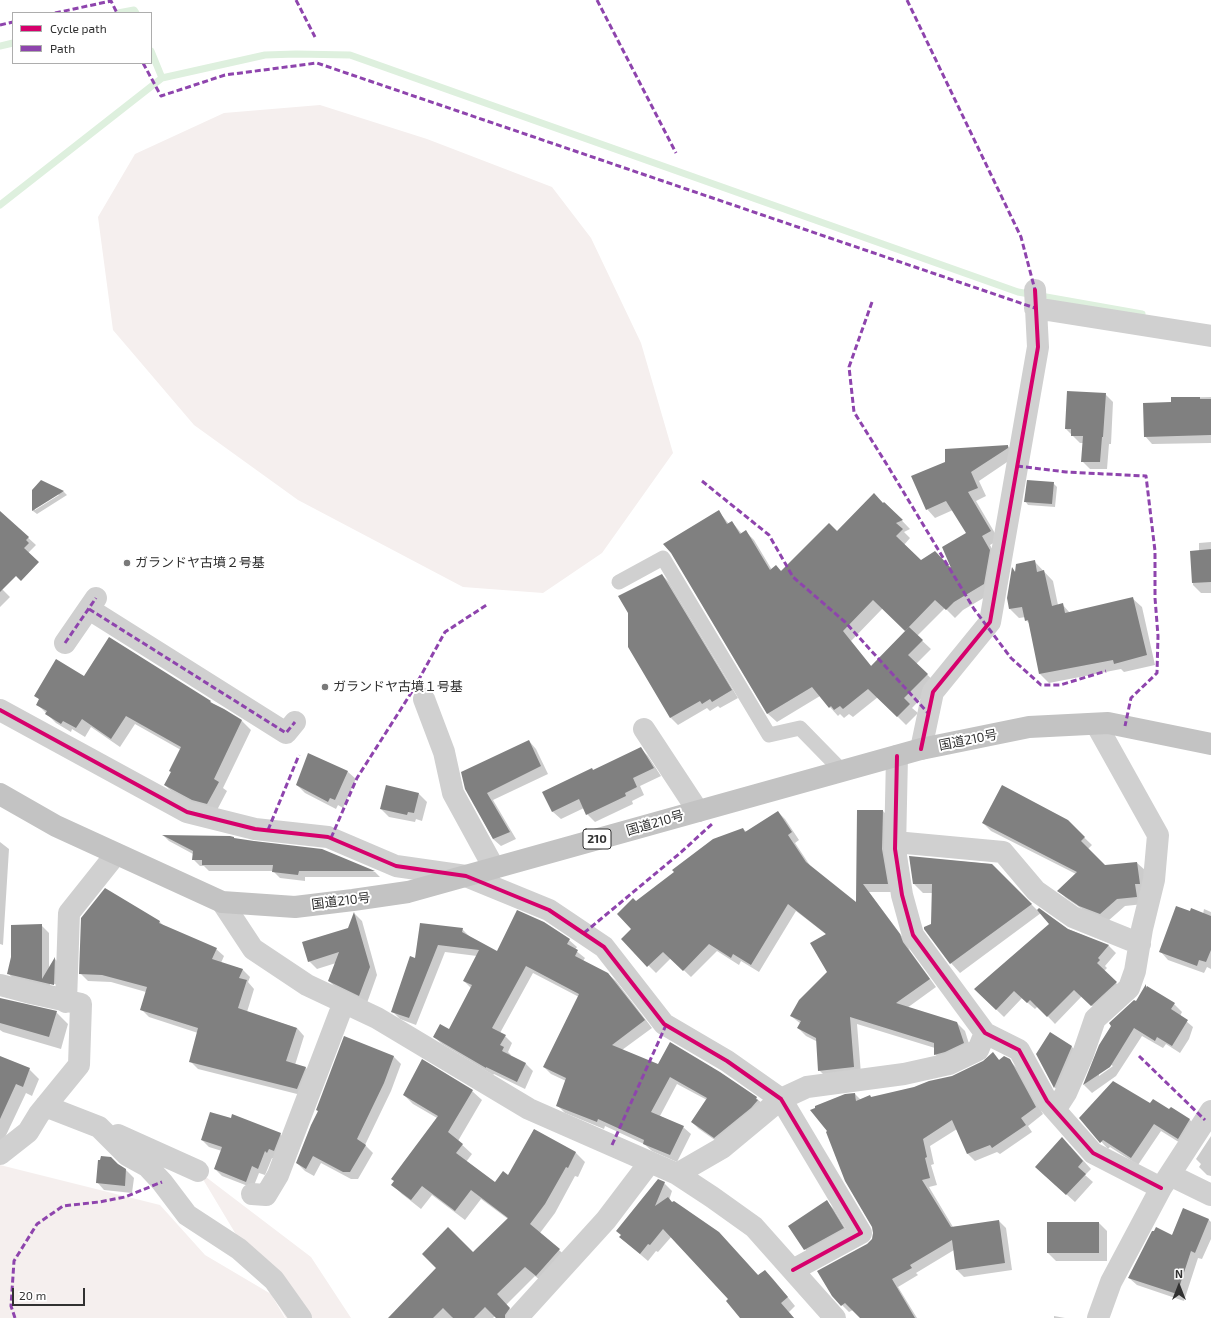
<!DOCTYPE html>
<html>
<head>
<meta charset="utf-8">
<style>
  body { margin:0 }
  #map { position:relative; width:1211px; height:1318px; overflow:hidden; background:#fff; font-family:"Exo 2",sans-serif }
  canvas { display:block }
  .legend { position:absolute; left:12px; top:12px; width:140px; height:52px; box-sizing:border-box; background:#fff; border:1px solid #adadad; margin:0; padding:5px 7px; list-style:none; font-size:12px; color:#313131 }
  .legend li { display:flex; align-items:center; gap:8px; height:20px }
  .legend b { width:20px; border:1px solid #adadad }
  .north { position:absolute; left:1159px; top:1266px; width:40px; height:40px; -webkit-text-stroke:3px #fff; paint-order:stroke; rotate:0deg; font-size:11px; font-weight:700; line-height:16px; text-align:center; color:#313131 }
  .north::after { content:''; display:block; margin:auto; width:14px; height:18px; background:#313131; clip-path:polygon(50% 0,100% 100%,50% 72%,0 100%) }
  .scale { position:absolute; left:12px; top:1288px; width:73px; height:18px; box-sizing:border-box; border:2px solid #313131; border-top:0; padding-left:5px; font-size:12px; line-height:14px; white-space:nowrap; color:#313131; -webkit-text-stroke:3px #fff; paint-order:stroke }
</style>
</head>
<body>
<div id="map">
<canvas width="1211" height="1318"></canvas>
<ul class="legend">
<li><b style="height:5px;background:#d6006c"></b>Cycle path</li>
<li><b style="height:5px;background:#8e44ad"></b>Path</li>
</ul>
<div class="north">N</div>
<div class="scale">20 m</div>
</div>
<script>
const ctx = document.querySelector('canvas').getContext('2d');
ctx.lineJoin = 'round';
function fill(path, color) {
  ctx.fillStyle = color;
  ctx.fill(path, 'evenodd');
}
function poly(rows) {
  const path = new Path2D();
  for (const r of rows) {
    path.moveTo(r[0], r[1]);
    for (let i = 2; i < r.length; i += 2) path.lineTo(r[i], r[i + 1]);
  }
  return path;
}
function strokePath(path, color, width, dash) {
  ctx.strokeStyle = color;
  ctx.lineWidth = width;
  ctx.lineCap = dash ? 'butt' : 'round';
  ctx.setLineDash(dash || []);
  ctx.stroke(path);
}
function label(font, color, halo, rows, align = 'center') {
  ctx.font = font + ' "Exo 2","Noto Sans JP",sans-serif';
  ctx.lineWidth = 4;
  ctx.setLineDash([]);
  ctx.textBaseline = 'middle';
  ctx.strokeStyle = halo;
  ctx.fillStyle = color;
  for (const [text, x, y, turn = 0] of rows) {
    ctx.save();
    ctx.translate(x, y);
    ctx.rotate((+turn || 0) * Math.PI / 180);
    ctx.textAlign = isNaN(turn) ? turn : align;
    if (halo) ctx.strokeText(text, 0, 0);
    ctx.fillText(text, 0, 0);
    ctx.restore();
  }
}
fill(poly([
  [320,105,427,139,552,187,591,238,641,343,673,453,602,553,543,593,463,587,298,500,194,425,113,330,98,217,135,154,224,113],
  [0,1165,160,1205,205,1255,271,1294,285,1318,0,1318],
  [198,1171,311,1257,351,1318,286,1318]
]), '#f5efee');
fill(poly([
  [1105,394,1113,402,1111,444,1109,444,1107,469,1090,469,1082,461,1084,443,1080,443,1066,429],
  [1211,397,1211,443,1152,444,1145,436,1172,403,1172,398],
  [1008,446,1016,454,1016,456,979,481,986,496,976,501,999,540,990,545,998,560,992,593,963,610,955,618,945,608,917,636,931,649,916,664,936,683,912,708,918,713,906,725,878,697,853,717,849,714,844,718,840,714,838,716,820,696,777,722,768,714,672,553,719,512,729,524,732,522,742,534,746,532,754,540,772,570,781,572,837,532,885,503,910,529,904,532,910,538,904,545,920,561,954,572,967,533,953,510,935,518,927,509,912,477],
  [883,608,907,631,872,667,851,641],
  [41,481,64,492,67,495,37,514,33,511,33,490],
  [58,494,59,495,35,510,35,508],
  [1053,483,1057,487,1055,507,1028,505,1025,501],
  [0,512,36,545,21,560,0,541],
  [1211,542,1211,593,1201,593,1193,585,1191,552,1199,551,1199,543],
  [1034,561,1053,581,1058,605,1062,604,1070,613,1132,598,1142,607,1155,665,1124,672,1121,669,1049,683,1040,674,1029,623,1026,620,1026,617,1019,618,1010,609,1008,598,1013,569,1016,573],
  [662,575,669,582,738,698,720,708,718,706,710,711,707,708,678,725,671,718,629,647],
  [0,587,10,597,0,607],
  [110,638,211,702,215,706,242,721,251,730,223,788,227,791,216,812,201,809,174,794,165,785,181,750,135,724,120,747,91,727,85,737,72,729,71,732,56,723,37,704,40,700,35,695,84,677],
  [529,741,536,749,548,774,493,800,516,839,501,846,493,839,466,788],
  [640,748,648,756,661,776,640,786,644,795,632,801,633,804,595,822,587,814,584,808,561,819,553,812,544,792,594,771],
  [348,772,356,779,343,808,338,805,336,809,305,793,297,785],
  [419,794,427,802,422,821,416,819,415,822,389,817,381,809],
  [883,811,890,818,895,892,869,892,907,943,910,951,936,987,907,1008,957,1023,965,1031,971,1050,942,1062,935,1054,935,1048,857,1024,861,1074,827,1078,819,1070,818,1042,806,1036,798,1028,801,1024,791,1016,828,972,827,935,796,911,759,972,741,961,739,965,717,951,691,977,671,958,656,973,622,939,633,929,636,902,743,829,747,832,778,812,785,819,799,840,795,843,811,867,857,904],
  [1067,821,1092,845,1088,849,1104,866,1137,863,1145,870,1144,904,1125,906,1108,921,1088,913,1066,898,1059,891,1076,874,991,831,983,823],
  [164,836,230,837,235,839,322,850,375,872,380,877,305,877,305,881,280,878,273,871,209,871,204,866,200,866,193,859,193,854,169,841],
  [0,842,9,849,3,945,0,944],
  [910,857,991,864,1038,911,1068,929,1109,946,1116,953,1105,966,1107,968,1104,971,1123,990,1099,1013,1082,996,1055,1024,1038,1006,1035,1009,1022,998,1004,1017,975,989,1050,924,1041,913,960,973,951,963,932,924,932,893,923,893,914,884],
  [1204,909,1211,912,1211,969,1207,967,1204,973,1168,960,1161,952,1191,913,1203,914],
  [355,914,362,921,377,975,367,1003,337,989,329,981,336,963,317,969,309,961,349,929],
  [159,921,164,926,216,949,224,956,221,963,242,969,250,977,248,982,254,989,247,1012,297,1028,304,1036,295,1065,305,1067,313,1075,305,1096,198,1069,190,1061,198,1033,149,1017,141,1009,146,992,111,982,88,981,80,973],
  [41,925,49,933,49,970,55,959,62,966,61,992,15,981,8,973],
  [50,983,59,985,59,987,50,985],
  [462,929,470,937,497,952,569,940,577,947,575,950,585,958,583,961,608,974,616,981,652,1028,622,1050,658,1065,756,1098,764,1105,722,1145,699,1129,692,1122,707,1100,677,1084,660,1116,683,1127,691,1134,677,1162,652,1151,644,1144,605,1126,604,1129,565,1113,558,1106,566,1081,551,1074,544,1067,579,997,533,973,500,1033,505,1036,512,1043,508,1052,511,1055,510,1056,526,1064,533,1071,525,1089,494,1074,493,1075,442,1044,434,1037,450,1030,471,988,464,981,477,956,445,952,416,1025,400,1019,392,1011,416,959],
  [1146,986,1174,1004,1182,1012,1180,1016,1193,1027,1189,1039,1180,1053,1166,1044,1163,1048,1142,1036,1116,1076,1092,1093,1084,1085,1100,1046,1136,1003],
  [1111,1065,1113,1066,1099,1076,1099,1073],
  [0,999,56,1012,68,1024,61,1049,3,1032,0,1030],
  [1050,1033,1072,1047,1080,1055,1062,1095,1055,1088,1037,1054],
  [993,1054,1000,1061,1009,1060,1017,1068,1043,1114,1028,1126,1032,1132,1000,1154,997,1152,975,1161,968,1154,957,1129,930,1146,934,1164,931,1165,937,1185,929,1187,953,1227,999,1221,1006,1228,1012,1270,964,1277,957,1270,954,1250,916,1273,918,1275,898,1287,917,1318,861,1318,853,1310,849,1312,842,1305,868,1245,873,1240,874,1233,855,1094,861,1100,915,1088,955,1076,984,1062],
  [393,1056,401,1064,391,1091,365,1145,373,1153,358,1179,351,1179,321,1163,314,1176,305,1171,297,1163],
  [0,1057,29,1069,39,1079,32,1096,26,1093,0,1148],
  [472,1091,482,1100,458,1141,472,1154,466,1162,495,1183,508,1177,534,1130,576,1153,585,1162,578,1177,575,1176,555,1213,540,1233,569,1259,546,1285,535,1276,506,1305,518,1318,497,1318,495,1316,493,1318,455,1318,454,1317,452,1318,395,1318,438,1268,473,1253,508,1219,481,1199,465,1220,432,1195,421,1209,402,1194,393,1185,437,1118,413,1104,404,1095],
  [1151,1104,1170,1110,1171,1108,1190,1120,1197,1128,1185,1146,1161,1131,1138,1165,1110,1147,1108,1149,1080,1118],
  [280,1134,287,1141,274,1159,272,1158,265,1175,259,1173,253,1188,222,1176,215,1169,222,1151,209,1147,202,1140],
  [1211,1136,1211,1176,1207,1175,1199,1167,1201,1164,1196,1159],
  [1070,1146,1091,1169,1085,1175,1093,1182,1075,1202,1044,1174],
  [118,1165,126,1170,134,1178,132,1193,104,1190,97,1182],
  [664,1183,672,1191,669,1200,759,1276,765,1271,773,1279,795,1306,789,1312,794,1318,740,1318,741,1317,729,1299,672,1236,658,1252,656,1251,648,1261,620,1237],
  [827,1202,834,1209,850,1236,812,1257,805,1249],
  [1184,1209,1209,1220,1211,1222,1211,1239,1202,1259,1198,1258,1184,1301,1137,1285,1129,1278,1172,1236],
  [1099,1223,1107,1231,1107,1261,1056,1261,1048,1253],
  [1054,1316,1065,1318,1054,1318]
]), '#0003');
strokePath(poly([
  [118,13,134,10,136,13],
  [0,46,13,43],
  [151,51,162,78],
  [0,205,162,78,265,55,296,54,350,55,1018,292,1142,314]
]), '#def0de', 7);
fill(poly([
  [1067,391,1106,393,1103,437,1102,437,1100,462,1081,462,1083,436,1071,436,1071,429,1065,429],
  [1171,397,1200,397,1200,399,1211,399,1211,435,1144,437,1143,403,1171,402],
  [1008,445,1008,448,971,472,978,488,968,492,991,531,982,536,990,550,984,584,954,602,946,610,935,600,905,631,873,600,843,631,871,666,909,627,923,640,908,655,928,674,904,698,910,704,897,717,868,689,843,709,840,706,834,710,831,706,829,708,812,687,767,714,671,553,663,544,719,510,727,524,732,521,740,534,746,530,770,570,776,565,781,571,829,523,837,531,874,493,883,503,884,502,903,520,896,523,903,529,896,536,921,560,935,551,951,568,942,547,966,533,946,501,926,510,911,476,945,462,945,449],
  [41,480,64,491,32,511,32,490],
  [1027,480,1054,482,1052,504,1024,502],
  [0,511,29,537,26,540,29,543,24,548,39,562,21,581,16,576,0,592],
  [1211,549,1211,582,1192,583,1190,551],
  [1035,560,1037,572,1044,570,1052,606,1063,603,1065,613,1133,597,1147,655,1114,664,1113,660,1039,674,1028,620,1025,621,1022,607,1009,609,1007,598,1012,567,1015,572,1016,564],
  [662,574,732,690,712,702,710,699,702,704,700,701,670,718,628,647,628,613,618,596],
  [109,637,211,701,210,702,224,709,242,720,214,779,219,782,207,804,192,800,164,785,171,772,169,771,181,747,126,716,111,739,82,719,76,728,63,721,61,724,45,714,47,711,36,705,39,699,34,696,56,659,84,676],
  [529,740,541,766,487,793,510,832,493,839,465,789,461,772],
  [641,747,654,768,633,778,637,787,625,793,626,796,586,815,579,799,552,812,542,792,592,768,593,770],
  [308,753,348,771,335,800,330,798,328,802,296,785],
  [386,785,419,793,414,813,408,812,407,815,380,809],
  [1002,785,1068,820,1085,837,1081,841,1105,865,1137,862,1140,884,1135,884,1137,897,1117,899,1100,914,1079,906,1057,891,1077,872,982,823],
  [857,810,883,810,882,849,888,884,863,884,900,934,903,942,930,979,896,1003,957,1022,964,1043,945,1052,934,1055,934,1043,850,1017,854,1067,818,1071,816,1038,797,1028,801,1021,790,1016,799,1000,827,972,810,943,826,934,788,904,751,965,733,954,731,958,709,944,683,971,663,952,647,967,621,939,631,929,617,914,633,898,636,901,674,872,672,870,713,839,743,828,745,832,778,811,792,832,788,835,806,862,856,902],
  [162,835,230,836,234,837,234,838,254,841,322,849,375,871,299,871,298,875,272,872,273,865,202,865,202,860,192,860,193,851],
  [909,856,992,864,1032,904,950,964,924,929,924,927,931,924,932,884,913,884],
  [105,888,160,921,159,923,217,948,212,959,243,969,239,978,247,980,238,1008,297,1028,286,1061,306,1067,297,1089,189,1062,198,1028,140,1010,147,987,102,975,79,974,81,918],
  [1176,906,1190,911,1191,908,1211,916,1211,950,1206,962,1199,960,1197,966,1159,952],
  [1039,908,1068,929,1109,945,1098,958,1100,960,1097,963,1117,982,1091,1006,1074,990,1047,1017,1030,1000,1027,1003,1014,991,996,1010,974,989,1049,924,1037,910],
  [517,910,544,922,570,939,567,944,578,950,575,956,608,973,645,1020,612,1045,658,1064,670,1042,720,1072,757,1097,756,1099,758,1100,751,1108,714,1138,691,1122,707,1098,670,1077,651,1112,684,1126,670,1155,643,1144,644,1140,598,1119,597,1122,556,1106,566,1078,543,1067,579,994,526,966,492,1028,506,1035,500,1045,504,1047,502,1051,526,1063,517,1082,486,1067,486,1068,433,1037,440,1024,449,1029,472,985,463,981,479,950,438,945,409,1018,391,1012,410,956,415,958,420,923,463,928,462,932,497,951],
  [354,912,370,967,359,996,328,981,339,952,308,962,302,942,348,928],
  [42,924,42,979,55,957,54,985,7,974,11,957,11,925],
  [1146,984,1146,988,1147,986,1175,1003,1171,1009,1188,1020,1172,1046,1157,1037,1155,1041,1134,1028,1110,1067,1083,1085,1099,1045,1111,1026,1109,1023,1134,1000,1136,1001],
  [0,998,57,1011,49,1037,0,1023],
  [1050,1032,1072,1046,1054,1088,1036,1054],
  [344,1036,394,1056,384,1083,357,1139,366,1145,350,1172,343,1172,313,1156,306,1169,296,1163,311,1125,318,1111,316,1110],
  [993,1052,999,1060,1004,1056,1010,1059,1036,1107,1021,1118,1026,1125,992,1148,990,1145,967,1154,952,1120,923,1139,927,1157,925,1158,930,1178,922,1180,951,1227,999,1220,1005,1263,956,1270,952,1240,910,1265,912,1268,892,1279,915,1318,860,1318,845,1303,841,1306,832,1296,817,1271,867,1244,872,1239,873,1233,872,1227,845,1181,826,1132,827,1131,810,1110,815,1108,815,1106,845,1094,855,1093,856,1101,870,1095,871,1097,914,1087,929,1081,952,1076,983,1061],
  [0,1056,30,1068,23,1087,16,1084,0,1119],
  [422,1059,473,1090,448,1132,463,1144,456,1153,495,1182,503,1171,508,1175,534,1129,576,1152,568,1168,566,1167,545,1204,530,1224,560,1249,536,1276,525,1267,497,1294,510,1308,505,1315,505,1318,496,1318,485,1307,474,1318,453,1318,443,1308,433,1318,388,1318,436,1268,422,1254,448,1227,473,1252,508,1218,471,1190,455,1211,422,1186,411,1200,391,1185,394,1181,391,1179,438,1116,403,1095],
  [1113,1081,1150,1103,1153,1099,1169,1109,1171,1107,1190,1119,1178,1139,1154,1124,1131,1158,1103,1140,1100,1143,1079,1118],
  [210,1112,231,1118,232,1114,281,1133,274,1151,269,1149,267,1153,265,1151,258,1169,252,1166,246,1182,214,1169,222,1147,201,1140],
  [1062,1137,1083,1161,1078,1167,1086,1174,1066,1195,1035,1167],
  [101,1156,111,1157,118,1164,126,1169,125,1186,96,1183,98,1160,100,1160],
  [658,1179,665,1182,655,1206,668,1197,672,1202,674,1201,719,1232,758,1275,765,1270,788,1297,781,1303,794,1318,740,1318,726,1301,728,1299,663,1229,650,1245,648,1244,640,1254,619,1237,621,1235,616,1231],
  [827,1200,844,1228,804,1250,788,1226],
  [1183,1208,1209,1219,1195,1253,1191,1251,1177,1294,1128,1278,1152,1231,1154,1231,1156,1227,1172,1235],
  [1047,1222,1099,1222,1099,1253,1047,1253]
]), '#808080');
strokePath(poly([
  [619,582,663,558,769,735,800,728,842,771]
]), '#d0d0d0', 15);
strokePath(poly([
  [89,609,286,733,295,722],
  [65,643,96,598]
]), '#d0d0d0', 22);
strokePath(poly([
  [1035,308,1211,336],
  [424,699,444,752,453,793,494,868],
  [0,710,187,812,255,829,328,837,396,866,466,876,549,910,604,947,664,1024,727,1061,781,1099,861,1233,793,1270],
  [644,729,698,811],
  [921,749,933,692,990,622,1038,347,1035,290],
  [897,756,895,849,902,895,913,935,985,1033,1019,1050,1047,1101,1093,1153,1161,1188],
  [895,842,1003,852,1036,891,1073,917,1140,944],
  [222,902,253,949,307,985,377,1018,529,1109,677,1174,712,1197,754,1227,835,1318],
  [0,985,31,993,81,1004,79,1065,39,1114,28,1132,0,1154],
  [66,1002,69,913,116,854],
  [45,1106,99,1127,127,1155,147,1166,162,1182,187,1215,239,1249,274,1280,301,1318],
  [1055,1110,1066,1093,1083,1054,1095,1019,1129,988,1135,971,1142,929,1154,880,1158,835,1096,724],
  [118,1135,198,1171],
  [677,1174,722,1148,781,1099,807,1087,904,1074,949,1064,978,1050,985,1033],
  [1170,1175,1211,1195],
  [252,1194,266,1195,278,1175,344,1002],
  [517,1318,606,1220,650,1162],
  [1098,1318,1111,1282,1161,1188,1211,1111]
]), '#d0d0d0', 22);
strokePath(poly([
  [0,794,56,826,222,902,295,907,353,900,408,892,921,749,1029,727,1108,723,1211,744]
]), '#c3c3c3', 22);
strokePath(poly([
  [296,0,315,37],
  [597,0,676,153],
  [907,0,1021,237,1035,290],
  [55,13,111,1,117,13],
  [0,25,13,22],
  [143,63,161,96,225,75,317,63,1035,308],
  [872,302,849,367,854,412,889,468,974,609,1011,658,1041,685,1060,685,1106,671],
  [1017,466,1066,472,1146,476,1155,551,1155,598,1158,636,1157,673,1131,698,1125,726],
  [702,481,769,535,793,577,845,622,928,713],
  [89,609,286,733,295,722],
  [65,643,96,598],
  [268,830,299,755],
  [331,838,357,778,413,690,445,632,488,604],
  [584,933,679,854,712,824],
  [1139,1056,1205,1120],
  [612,1145,666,1025],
  [15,1318,11,1306,14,1261,37,1224,63,1206,99,1202,125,1197,162,1182]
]), '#8e44ad', 3, [6, 3]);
strokePath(poly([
  [0,710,187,812,255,829,328,837,396,866,466,876,549,910,604,947,664,1024,727,1061,781,1099,861,1233,793,1270],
  [921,749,933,692,990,622,1038,347,1035,290],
  [897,756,895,849,902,895,913,935,985,1033,1019,1050,1047,1101,1093,1153,1161,1188]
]), '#d6006c', 4);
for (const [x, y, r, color] of [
  [127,563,4,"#797979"],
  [325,687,4,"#797979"]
]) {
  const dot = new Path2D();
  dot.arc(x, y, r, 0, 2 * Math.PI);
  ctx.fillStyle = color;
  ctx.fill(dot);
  strokePath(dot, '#fff', 1.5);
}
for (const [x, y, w] of [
  [597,839,28]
]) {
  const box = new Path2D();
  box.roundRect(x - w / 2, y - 10, w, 20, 3);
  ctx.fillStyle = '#fff';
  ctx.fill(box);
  strokePath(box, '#313131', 1);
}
label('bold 12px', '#313131', null, [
  ["210",597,839]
]);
label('13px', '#313131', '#fff', [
  ["ガランドヤ古墳２号基",135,563],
  ["ガランドヤ古墳１号基",333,687]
], 'left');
label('13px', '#313131', '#fff', [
  ["国道210号",968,740,-11],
  ["国道210号",655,823,-16],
  ["国道210号",341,901,-7]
]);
</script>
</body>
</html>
